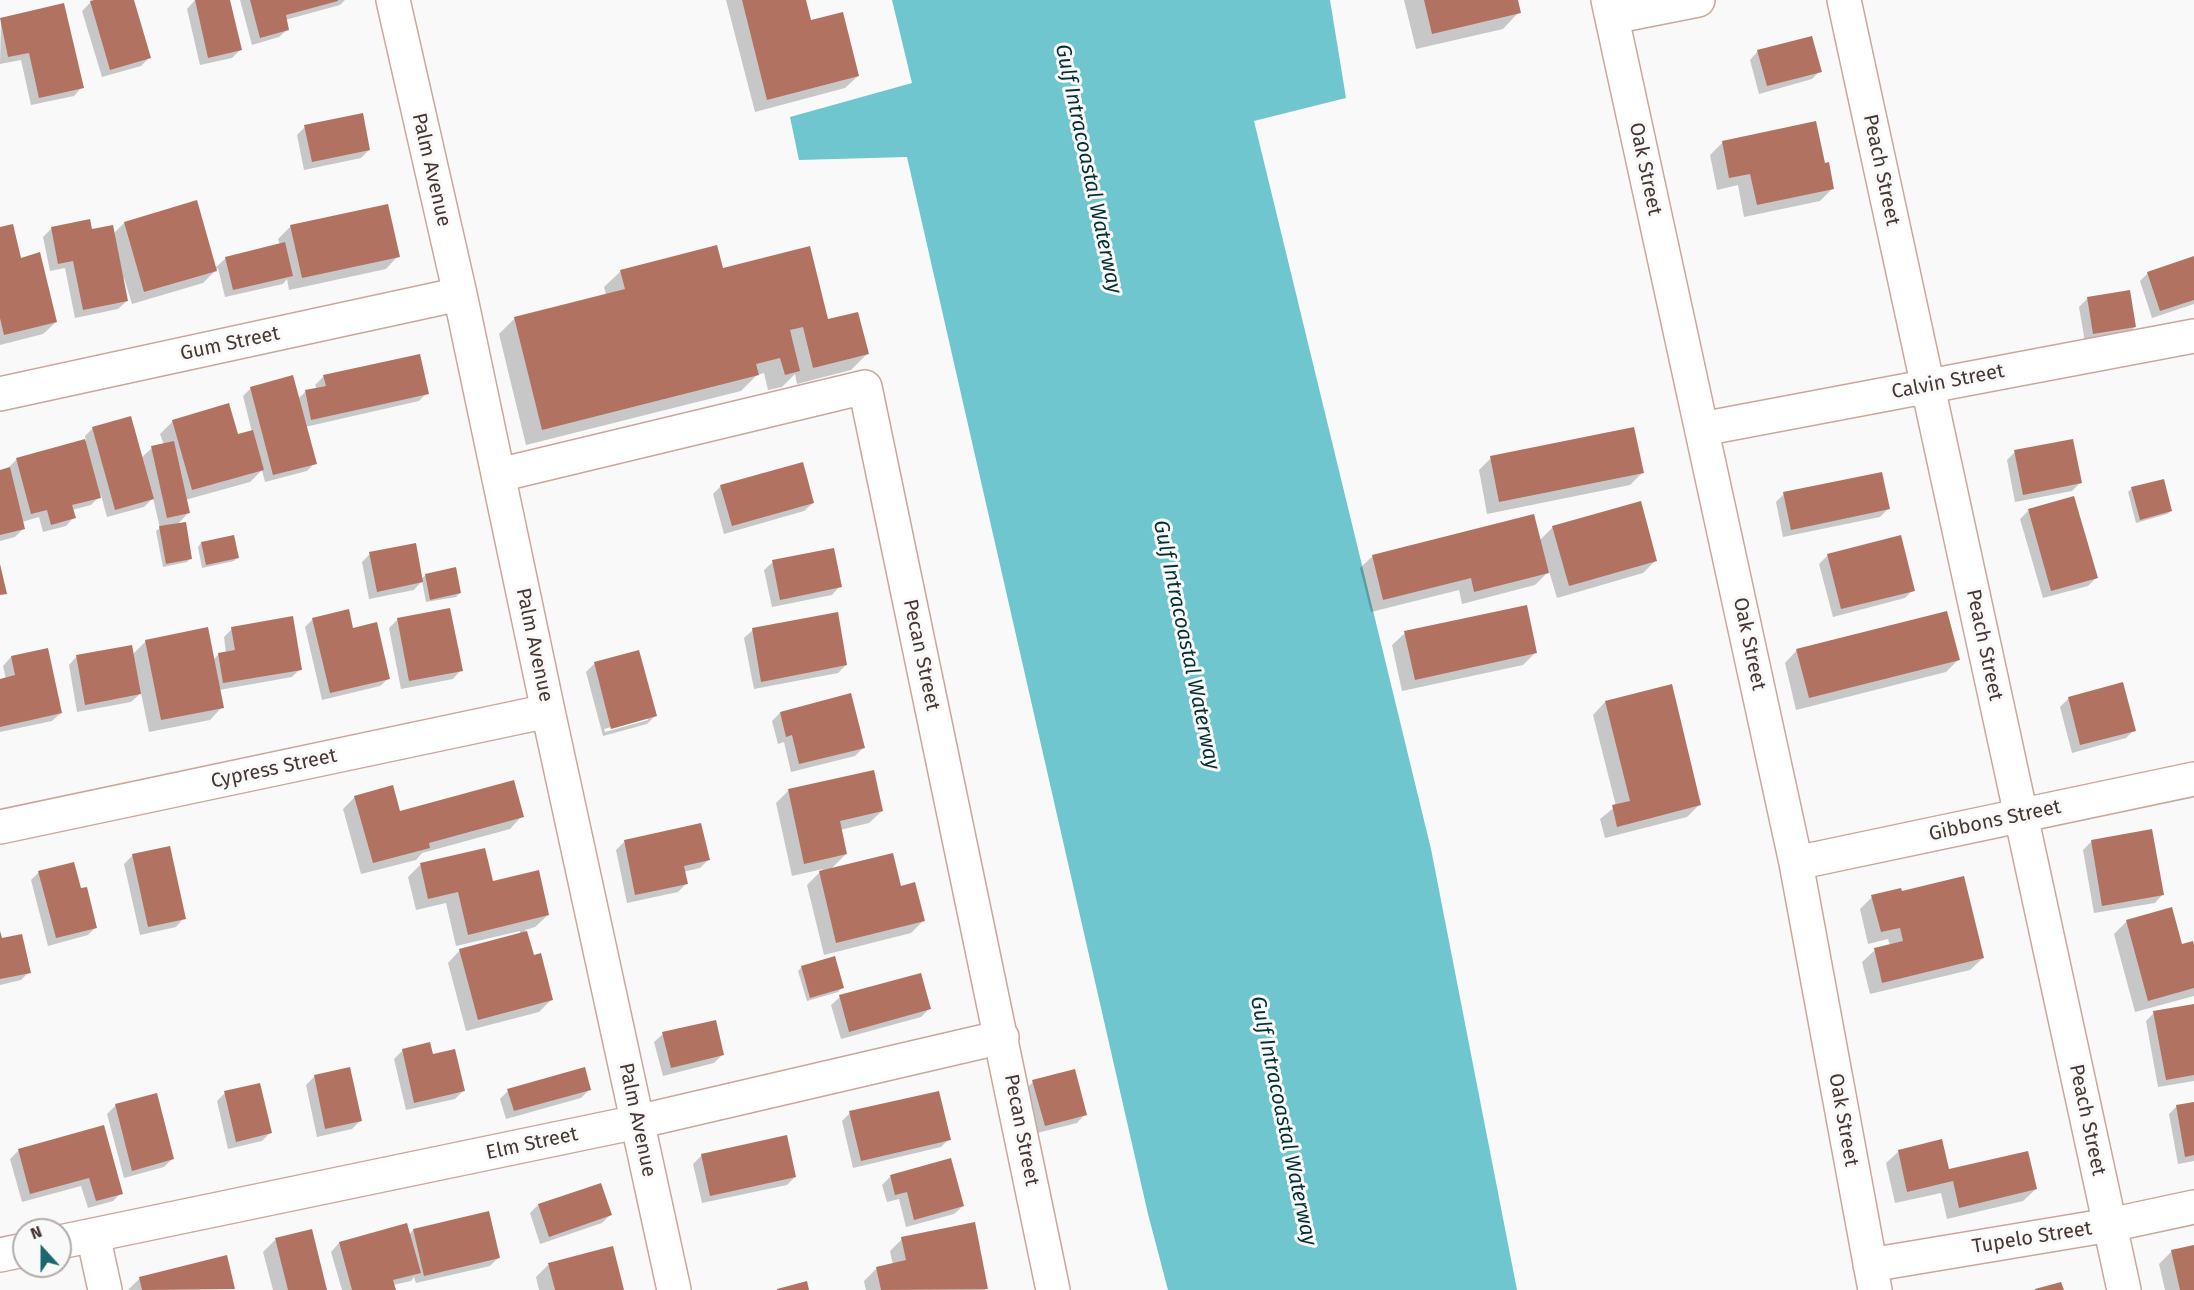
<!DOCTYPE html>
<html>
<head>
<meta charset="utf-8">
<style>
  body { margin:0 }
  #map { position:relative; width:2194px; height:1290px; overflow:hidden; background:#f9f9f9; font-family:"Fira Sans",sans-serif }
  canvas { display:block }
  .north { position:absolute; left:12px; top:1218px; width:60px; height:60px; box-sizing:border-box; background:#f9f9f9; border:2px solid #b1aba9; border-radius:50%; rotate:339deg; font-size:16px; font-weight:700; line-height:24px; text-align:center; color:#463732 }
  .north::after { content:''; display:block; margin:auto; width:21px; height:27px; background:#1b676e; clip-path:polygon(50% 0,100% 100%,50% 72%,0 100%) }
</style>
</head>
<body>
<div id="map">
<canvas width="2194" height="1290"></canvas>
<div class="north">N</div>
</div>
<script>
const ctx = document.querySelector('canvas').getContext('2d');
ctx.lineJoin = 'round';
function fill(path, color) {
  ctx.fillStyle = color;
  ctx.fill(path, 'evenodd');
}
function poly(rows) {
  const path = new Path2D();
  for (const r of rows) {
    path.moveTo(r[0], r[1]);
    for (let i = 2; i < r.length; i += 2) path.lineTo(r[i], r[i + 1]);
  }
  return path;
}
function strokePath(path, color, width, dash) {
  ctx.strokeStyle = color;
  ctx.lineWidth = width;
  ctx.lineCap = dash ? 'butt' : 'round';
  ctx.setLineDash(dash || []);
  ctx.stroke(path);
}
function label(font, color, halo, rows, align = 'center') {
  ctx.font = font + ' "Fira Sans",sans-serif';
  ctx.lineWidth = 6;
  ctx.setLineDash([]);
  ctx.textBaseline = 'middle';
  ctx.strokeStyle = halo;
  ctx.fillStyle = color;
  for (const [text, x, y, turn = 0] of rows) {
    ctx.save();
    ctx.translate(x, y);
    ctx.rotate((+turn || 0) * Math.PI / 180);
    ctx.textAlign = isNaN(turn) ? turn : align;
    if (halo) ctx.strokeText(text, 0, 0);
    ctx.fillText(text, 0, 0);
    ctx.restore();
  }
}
fill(poly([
  [892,0,1330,0,1346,98,1254,121,1431,849,1517,1290,1168,1290,1148,1214,907,157,799,160,790,117,912,83]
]), '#70c6ce');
fill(poly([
  [99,0,133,0,149,58,141,66,102,77,82,11,91,2],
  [195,0,229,0,240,50,232,58,200,65,187,9],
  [240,0,345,0,340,5,285,20,288,29,279,37,252,45],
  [726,0,805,0,810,22,858,76,845,88,755,112],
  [1404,0,1516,0,1519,12,1503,29,1416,49],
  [1,19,82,87,74,96,31,105,21,60,0,64],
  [1758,51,1820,71,1812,79,1759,94,1750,60],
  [305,127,369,150,361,158,304,170,297,135],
  [1723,142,1823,165,1833,188,1820,201,1744,217,1738,185,1717,190,1710,155],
  [89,221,91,231,113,234,124,223,215,268,226,258,280,245,278,239,291,226,398,256,386,269,289,290,287,279,283,284,225,297,218,268,203,283,132,304,124,278,122,278,127,301,118,309,75,318,65,268,50,271,43,237,51,229],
  [0,229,56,322,43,334,0,345],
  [2194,258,2194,304,2152,318,2140,281,2148,273],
  [722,270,827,321,867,354,851,370,797,384,795,374,782,387,768,390,764,373,757,375,741,391,526,445,499,334,515,318,606,295,604,287,621,271],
  [2087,299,2135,327,2126,335,2085,342,2079,307],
  [324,376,427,393,419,401,305,427,315,463,307,471,265,482,262,470,250,482,185,500,188,513,177,525,191,558,187,562,163,567,156,531,160,528,153,498,144,507,107,517,101,495,91,505,72,510,74,517,66,526,43,532,39,517,22,522,23,529,15,537,0,541,0,472,8,468,16,460,86,441,85,436,93,428,141,458,152,448,164,445,160,434,173,421,237,436,252,432,243,396,251,388,298,399,305,392,317,389,315,385],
  [2015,452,2080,483,2072,491,2015,502,2007,460],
  [1491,458,1642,473,1630,485,1487,514,1479,470],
  [2163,480,2171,511,2167,514,2136,523,2128,492,2131,489],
  [721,486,813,503,804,511,724,534,713,494],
  [1784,494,1888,509,1880,517,1783,537,1776,502],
  [2028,511,2096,578,2088,586,2043,598,2020,519],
  [1553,527,1655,561,1643,573,1557,598,1549,571,1535,585,1462,604,1459,590,1371,612,1360,568,1373,556,1539,541],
  [201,543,238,557,234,561,202,568,198,547],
  [370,554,421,579,426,575,460,593,456,597,426,602,422,581,414,590,369,599,362,562],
  [1827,556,1913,590,1905,598,1833,617,1819,564],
  [773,562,840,586,832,595,772,607,764,570],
  [313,619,352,630,389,678,380,686,322,700,305,627],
  [398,619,461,670,453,679,401,689,389,628],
  [232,629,300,669,292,677,219,690,222,707,210,720,149,732,141,693,131,702,77,712,69,665,77,656,133,654,146,641,213,660,219,654,226,653,224,637],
  [753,630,846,665,838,673,754,689,744,638],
  [1405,633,1535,653,1523,665,1402,691,1392,645],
  [1797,650,1958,660,1946,672,1796,710,1785,663],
  [638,652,655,716,647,724,603,736,586,672,594,664],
  [648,717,648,720,605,732,604,729],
  [11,657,61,713,52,721,0,732,0,681,6,679,3,666],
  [2122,684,2134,730,2126,738,2072,753,2060,707,2068,699],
  [1605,702,1699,805,1687,817,1605,838,1600,819,1616,806,1593,715],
  [780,713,863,748,855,756,791,772,784,742,778,744,772,721],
  [873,772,882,811,869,823,840,830,846,854,830,870,900,888,923,921,911,933,824,955,807,885,823,869,792,876,776,803,788,791],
  [355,797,399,813,522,816,510,829,422,853,416,860,361,874,343,809],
  [625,841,708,860,700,868,683,872,686,884,678,892,627,903,616,850],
  [2091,842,2163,894,2155,903,2094,913,2083,850],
  [133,855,184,918,176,927,140,935,124,864],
  [420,865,492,883,548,915,535,927,525,930,533,957,552,999,539,1012,466,1031,448,963,460,950,520,934,520,931,456,946,446,903,416,910,408,877],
  [39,872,80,890,96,927,88,935,48,946,31,880],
  [1872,897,1983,958,1970,970,1870,994,1862,962,1875,950,1890,946,1888,939,1868,944,1860,909],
  [2171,909,2181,946,2194,950,2194,996,2135,1012,2114,934,2126,922],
  [0,933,1,940,29,972,21,980,0,985],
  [802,967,842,988,838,992,807,1001,798,971],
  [840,997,929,1009,921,1017,841,1039,831,1005],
  [2194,1005,2194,1081,2158,1087,2146,1021,2154,1013],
  [663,1034,722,1055,714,1063,663,1076,654,1042],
  [403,1050,431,1056,463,1091,455,1099,406,1110,394,1059],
  [349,1069,360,1121,352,1129,317,1137,306,1085,314,1077],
  [1033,1082,1085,1114,1077,1123,1037,1133,1025,1090],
  [589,1090,581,1098,506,1119,500,1099,508,1091],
  [225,1093,270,1133,262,1141,228,1149,217,1101],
  [2194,1103,2194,1161,2178,1164,2169,1114,2177,1106],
  [116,1105,172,1159,164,1167,124,1178,107,1114],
  [850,1113,949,1139,941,1147,853,1168,842,1121],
  [103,1127,121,1193,113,1201,88,1208,81,1186,22,1202,10,1159,18,1151],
  [1899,1151,1948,1171,2036,1189,2023,1201,1947,1219,1941,1193,1895,1203,1886,1163],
  [702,1155,795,1177,787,1185,702,1203,693,1164],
  [950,1160,963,1206,954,1214,906,1227,899,1199,887,1202,882,1185,890,1177],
  [538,1205,610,1215,602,1223,540,1244,530,1213],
  [487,1213,498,1258,490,1266,416,1283,414,1277,411,1281,393,1285,394,1290,342,1290,331,1252,339,1243,409,1235,413,1230],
  [902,1239,987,1288,985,1290,866,1290,864,1281,877,1268,893,1265,890,1251],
  [275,1240,325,1290,273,1290,263,1252],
  [2194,1246,2194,1290,2165,1290,2159,1264,2172,1251],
  [548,1265,623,1290,539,1290,536,1277],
  [140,1278,234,1289,128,1290]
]), '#0003');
fill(poly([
  [94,0,134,0,151,58,110,70,90,1],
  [195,0,230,0,242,50,208,58],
  [250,0,338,0,338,1,286,15,289,30,260,38],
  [742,0,806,0,811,20,843,12,859,76,767,100],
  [1424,0,1518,0,1521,13,1432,34],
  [64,3,84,88,39,98,29,53,8,57,0,18],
  [1812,36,1822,72,1767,86,1757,50],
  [363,113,370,150,312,162,304,125],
  [1816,121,1825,163,1829,162,1834,189,1757,205,1750,174,1729,178,1722,141],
  [197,200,217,271,144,292,124,222],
  [388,204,400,257,302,278,290,225],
  [90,219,92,229,113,225,128,301,83,310,73,261,58,264,51,227],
  [13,224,21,258,40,252,57,322,4,335,0,318,0,227],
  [285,242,293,276,233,290,225,257],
  [717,245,723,268,810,246,828,319,858,312,869,354,813,368,803,327,790,330,800,371,785,375,780,358,756,364,759,375,542,430,514,317,625,289,620,270],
  [2194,256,2194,300,2160,311,2147,272],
  [2130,290,2136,327,2093,334,2087,297],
  [420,354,429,394,311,420,305,390,326,386,323,375],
  [293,375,317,464,273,475,250,387],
  [229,403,238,434,253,430,264,470,192,490,172,420],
  [131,416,154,499,115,510,92,427],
  [1634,427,1644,473,1499,502,1490,456],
  [85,439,101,498,72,505,76,518,51,525,47,510,31,514,16,458],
  [2073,439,2082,483,2023,495,2014,450],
  [174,441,190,513,167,518,151,446],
  [803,462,814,503,732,526,720,485],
  [10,467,25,529,0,535,0,470],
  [1882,472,1890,509,1791,530,1783,492],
  [2164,479,2172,511,2140,520,2131,487],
  [2074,496,2098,578,2051,591,2028,509],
  [1641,501,1657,561,1569,586,1552,526],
  [1534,514,1549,573,1474,592,1471,578,1383,600,1372,555],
  [186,522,192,559,166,564,159,526],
  [234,535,239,558,206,565,201,542],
  [1901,535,1915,591,1841,609,1827,554],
  [416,543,423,582,377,592,369,552],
  [834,548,842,587,780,600,772,560],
  [0,564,7,594,0,595],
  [456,567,461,593,430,600,425,574],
  [1527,605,1537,653,1415,680,1404,631],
  [450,608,463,671,409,681,397,618],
  [349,609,353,628,377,622,390,679,330,693,312,618],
  [1947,611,1960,660,1809,698,1796,649],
  [838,612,847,665,761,682,752,628],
  [293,616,302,670,223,683,218,653,235,650,231,627],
  [208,627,224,708,161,720,145,640],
  [132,645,141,694,85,705,76,655],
  [48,648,62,713,0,727,0,679,15,675,11,656],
  [639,650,657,716,611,729,594,662],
  [2123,682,2136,731,2080,745,2068,697],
  [1672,684,1701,805,1617,827,1612,805,1630,801,1605,701],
  [851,693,865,748,799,764,792,735,786,737,780,712],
  [874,770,883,811,840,821,847,854,804,864,788,789],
  [514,780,524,817,429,843,430,848,373,863,354,796,393,785,400,811],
  [701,823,710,860,684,866,688,884,635,895,624,840],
  [2152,829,2164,895,2102,906,2091,840],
  [170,846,186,919,148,927,132,854],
  [485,848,493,881,539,870,549,915,468,935,458,892,428,899,420,863],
  [893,853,901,886,915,882,925,921,836,943,819,871],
  [74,862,81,888,87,887,97,928,56,938,38,871],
  [1964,876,1984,958,1882,983,1874,948,1903,941,1900,928,1881,932,1871,895,1901,888,1902,891],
  [2172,907,2182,944,2193,941,2194,945,2194,988,2148,1001,2126,920],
  [0,931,2,938,22,934,31,973,0,979],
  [527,931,534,955,541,953,553,1000,478,1020,459,949],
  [835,956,844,988,810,998,801,966],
  [921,973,931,1009,849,1032,839,995],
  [2194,1004,2194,1075,2166,1080,2153,1011],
  [716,1020,724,1055,671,1068,662,1032],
  [430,1042,433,1054,455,1049,465,1091,414,1103,402,1049],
  [350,1067,362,1121,325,1129,314,1075],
  [585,1067,591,1090,514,1111,507,1089],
  [1075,1069,1087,1115,1045,1126,1032,1080],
  [260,1083,272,1133,236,1142,224,1091],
  [939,1091,951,1140,861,1161,849,1111],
  [157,1093,174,1159,132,1171,115,1104],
  [2194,1102,2194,1155,2185,1157,2176,1105],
  [104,1125,123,1194,96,1201,89,1178,30,1194,18,1149],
  [787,1135,796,1177,710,1196,701,1154],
  [1942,1139,1949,1169,2028,1151,2037,1189,1959,1208,1953,1181,1907,1192,1898,1150],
  [951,1158,964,1206,914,1220,907,1192,895,1195,890,1175],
  [601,1183,612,1215,549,1237,538,1204],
  [489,1211,500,1258,424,1276,413,1229],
  [975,1222,988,1289,881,1290,876,1267,906,1260,901,1237],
  [407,1223,421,1273,393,1280,396,1290,352,1290,339,1242],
  [312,1229,327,1290,288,1290,275,1238],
  [2194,1245,2194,1290,2180,1290,2171,1250],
  [613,1246,624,1290,555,1290,548,1263],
  [227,1255,235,1289,142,1290,139,1277],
  [807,1281,809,1290,777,1290,777,1289],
  [2061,1282,2064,1290,2035,1290,2035,1289]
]), '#b17261');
const minor = poly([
  [393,0,460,294,548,711,674,1290],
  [1608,0,1796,863,1875,1290],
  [1844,0,2124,1290],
  [1612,17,1698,0],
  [0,394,460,294],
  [1702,429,2194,336],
  [499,475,865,387,1053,1290],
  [0,827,548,711],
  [1796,863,2194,779],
  [93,1235,105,1290],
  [60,1242,637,1122,1002,1037],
  [0,1255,24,1250],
  [1870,1265,2110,1225,2194,1207]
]);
strokePath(minor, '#cca69b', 36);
strokePath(minor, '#fff', 33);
label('20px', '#463732', '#f9f9f9', [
  ["Oak Street",1645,169,78],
  ["Palm Avenue",431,170,77],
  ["Peach Street",1881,170,78],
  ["Gum Street",230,344,-12],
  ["Calvin Street",1948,382,-11],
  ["Oak Street",1749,644,78],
  ["Palm Avenue",534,645,78],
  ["Peach Street",1984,645,78],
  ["Pecan Street",921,655,78],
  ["Cypress Street",274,769,-12],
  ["Gibbons Street",1995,821,-12],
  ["Palm Avenue",637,1120,78],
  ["Oak Street",1843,1120,80],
  ["Peach Street",2087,1120,78],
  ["Pecan Street",1021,1130,79],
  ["Elm Street",532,1144,-12],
  ["Tupelo Street",2032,1238,-9]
]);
label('italic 21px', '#043034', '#f9f9f9', [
  ["Gulf Intracoastal Waterway",1088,169,78],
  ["Gulf Intracoastal Waterway",1186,645,78],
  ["Gulf Intracoastal Waterway",1283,1121,78]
]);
</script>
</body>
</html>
